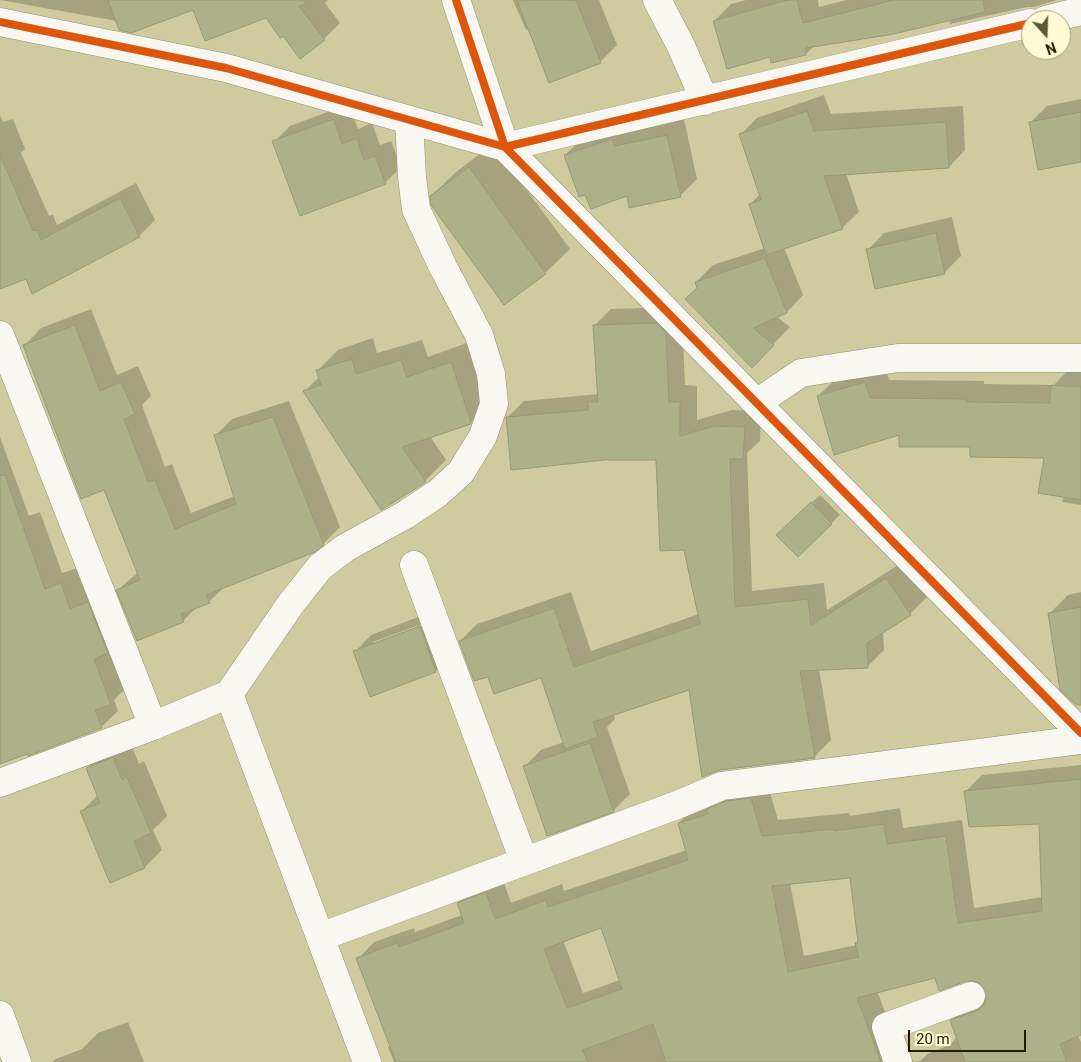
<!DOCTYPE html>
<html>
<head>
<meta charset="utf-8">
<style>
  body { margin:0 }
  #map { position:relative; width:1081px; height:1062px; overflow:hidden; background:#cfcb9f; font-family:Roboto,sans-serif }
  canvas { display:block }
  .north { position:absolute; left:1021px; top:10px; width:50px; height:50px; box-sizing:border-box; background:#fefbd4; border:1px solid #a4a17f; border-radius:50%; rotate:160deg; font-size:14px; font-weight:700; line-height:20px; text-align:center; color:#1e1b00 }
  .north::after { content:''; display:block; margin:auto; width:18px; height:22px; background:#5c5938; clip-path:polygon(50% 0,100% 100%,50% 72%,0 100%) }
  .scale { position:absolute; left:908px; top:1030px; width:118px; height:22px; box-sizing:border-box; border:2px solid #1e1b00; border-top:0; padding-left:6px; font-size:15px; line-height:18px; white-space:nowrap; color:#1e1b00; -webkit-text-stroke:4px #fefbd4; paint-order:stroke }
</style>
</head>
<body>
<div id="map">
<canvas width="1081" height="1062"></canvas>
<div class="north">N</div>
<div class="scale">20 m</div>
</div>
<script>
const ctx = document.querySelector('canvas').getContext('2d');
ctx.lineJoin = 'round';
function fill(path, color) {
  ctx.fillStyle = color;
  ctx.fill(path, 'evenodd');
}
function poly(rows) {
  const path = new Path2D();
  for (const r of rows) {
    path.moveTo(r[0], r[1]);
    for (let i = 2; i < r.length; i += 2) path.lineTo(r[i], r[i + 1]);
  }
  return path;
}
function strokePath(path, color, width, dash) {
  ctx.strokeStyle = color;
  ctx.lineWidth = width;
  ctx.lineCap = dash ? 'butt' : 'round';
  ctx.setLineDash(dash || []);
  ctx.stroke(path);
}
fill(poly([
  [0,0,328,0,325,3,340,23,324,39,283,34,266,17,194,8,117,21],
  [513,0,599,0,617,45,600,62,529,29,526,30],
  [746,0,818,0,819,7,847,0,1057,0,1034,7,1027,7,950,24,949,19,815,45,806,54,771,55,714,21,731,4],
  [824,95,831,114,963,106,965,150,949,167,846,173,859,212,842,228,784,247,803,295,787,312,776,316,790,327,752,366,698,288,696,282,713,265,765,248,750,204,760,194,740,135,757,118],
  [1081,99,1081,161,1031,122,1047,106],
  [349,104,358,129,372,123,380,145,391,141,401,167,385,183,274,142,290,126],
  [0,115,3,122,13,119,25,149,21,153,49,216,53,215,57,225,136,183,155,220,139,236,33,292,26,278,0,285],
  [684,119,697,179,680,196,628,194,565,155,582,139],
  [493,144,570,249,545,273,504,303,431,196,456,172],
  [952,217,961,256,944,273,868,250,884,233],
  [673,307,682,316,685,385,697,386,697,420,732,410,761,411,760,441,747,453,752,591,824,583,827,610,903,562,927,597,910,614,883,631,884,650,867,667,819,669,831,740,814,757,690,688,613,714,615,719,607,727,630,794,613,811,524,767,541,750,564,742,542,677,489,675,460,641,477,624,571,592,591,651,699,614,685,548,657,459,507,418,524,401,599,394,594,326,611,309],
  [91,309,117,375,138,366,151,396,142,405,165,467,172,464,191,513,235,496,215,436,232,419,289,401,340,527,323,544,224,587,209,602,198,606,183,621,118,590,138,572,105,489,25,345,41,328],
  [373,338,377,353,422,340,428,357,472,341,491,402,470,423,430,436,446,460,425,481,305,391,319,377,317,371,338,350],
  [884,364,889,380,984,381,984,384,1054,385,1071,367,1081,368,1081,505,1062,502,1064,496,1045,457,972,446,901,433,818,396,837,378],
  [0,437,29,516,40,512,62,573,78,568,127,687,114,700,118,711,101,727,0,762],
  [820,495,840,515,798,555,778,535],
  [1081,592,1081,671,1050,613,1068,595],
  [436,610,452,655,436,671,355,652,371,635],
  [425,623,426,625,373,645,373,642],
  [130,742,139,764,144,761,167,816,153,830,162,850,145,867,111,881,82,811,98,795,87,768,104,751],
  [1081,765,1081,1034,1078,1035,1081,1042,1081,1062,906,1062,920,1061,929,1053,950,1045,957,1037,951,1021,968,1004,988,997,987,991,982,983,974,980,935,977,877,991,904,1062,394,1062,388,1047,391,1045,358,959,374,942,414,928,415,932,462,915,458,903,475,887,502,877,511,903,562,884,564,891,687,850,679,823,695,807,767,782,778,820,849,813,850,816,900,808,903,828,962,820,974,908,1043,897,1040,823,966,791,982,775],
  [851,877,859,940,856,943,857,945,804,956,790,883],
  [602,926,620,980,583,993,563,940],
  [128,1022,144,1062,52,1062,56,1059,82,1049,98,1033]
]), '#0003');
const building = poly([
  [108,0,305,0,306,4,299,6,325,40,300,59,283,36,280,38,266,18,205,41,193,10,131,33,119,30,108,0],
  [517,0,576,0,601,63,549,83,517,0],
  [787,0,797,0,803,23,894,0,983,0,985,12,894,34,806,48,806,55,771,63,770,57,727,69,713,21,787,0],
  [807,111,814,131,946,122,949,168,824,176,843,229,766,255,749,204,761,200,739,134,807,111],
  [1081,112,1081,162,1038,170,1029,122,1081,112],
  [334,119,342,144,357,138,364,160,375,156,386,184,300,216,272,141,334,119],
  [667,135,681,197,629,208,627,196,591,209,585,195,579,197,564,155,612,139,615,146,667,135],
  [0,155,33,231,37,230,41,240,120,198,140,237,32,294,26,279,0,289,0,155],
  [469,167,546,274,504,305,431,205,430,196,469,167],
  [936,233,945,274,875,289,866,249,936,233],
  [765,258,787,313,753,328,774,345,752,368,685,299,697,288,695,282,765,258],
  [656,323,666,333,669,402,680,402,680,436,714,426,745,427,743,459,730,459,735,607,808,599,811,625,886,578,911,615,867,643,868,668,800,671,815,758,720,770,702,777,689,690,593,722,598,737,565,749,541,678,494,694,488,677,474,681,459,641,554,608,574,667,700,624,684,550,660,551,656,460,605,460,511,470,506,417,588,410,588,402,598,402,593,325,656,323],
  [75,325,100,391,121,382,135,414,124,419,148,482,155,480,175,529,236,504,214,435,273,417,324,545,315,552,206,595,210,603,181,614,184,622,137,641,116,590,140,580,104,490,81,499,23,345,75,325],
  [352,359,356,374,401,360,407,377,451,362,471,422,471,424,402,447,426,482,381,510,303,391,321,385,316,370,352,359],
  [865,382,870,398,966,399,966,402,1050,403,1051,385,1081,387,1081,500,1038,493,1044,458,970,457,970,447,899,447,899,435,834,455,817,396,865,382],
  [5,475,45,589,61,583,70,609,88,602,108,653,94,659,111,705,95,710,102,728,28,756,27,754,0,764,0,476,5,475],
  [811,502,832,524,798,557,776,535,811,502],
  [1081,607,1081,705,1076,705,1060,690,1048,613,1081,607],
  [420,626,436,672,370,697,353,651,420,626],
  [590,743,614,812,547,836,523,766,590,743],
  [113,757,122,780,127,777,151,833,134,841,145,868,110,883,80,811,100,803,86,768,113,757],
  [1081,779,1081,1035,1060,1044,1067,1062,965,1062,950,1020,976,1011,983,1006,986,999,986,991,981,984,973,981,966,981,939,991,935,978,857,998,881,1062,666,1062,653,1024,583,1050,588,1062,396,1062,356,958,397,943,399,947,464,923,457,903,486,892,495,919,546,900,548,907,688,860,678,823,708,814,707,809,726,801,751,798,762,836,834,829,834,831,884,824,887,844,946,836,958,923,1042,911,1039,824,969,827,964,791,1081,779],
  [850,878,858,942,855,943,859,957,788,972,772,886,850,878],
  [601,928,622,989,567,1008,544,949,601,928]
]);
fill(building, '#acb187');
strokePath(building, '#979a77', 1);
const minor = poly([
  [456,0,505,147,1081,733],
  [657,0,681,46,705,101],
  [1045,20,1081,11],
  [0,22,226,68,505,147,1031,23],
  [0,335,153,726],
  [758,402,801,373,898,358,1081,358],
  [414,565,524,861],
  [229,694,290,605,320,567,345,548,405,515,438,493,461,472,483,436,494,404,491,374,479,335,443,267,416,209,412,177,409,120],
  [0,783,153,726,229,694,367,1062],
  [320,937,677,805,722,786,1081,740],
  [0,1015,17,1062],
  [898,1062,886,1027,971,996]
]);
strokePath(minor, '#95926f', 29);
strokePath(minor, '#f8f7f1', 28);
strokePath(poly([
  [456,0,505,147,1081,733],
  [0,22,226,68,505,147,1031,23]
]), '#de560b', 8);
</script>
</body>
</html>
